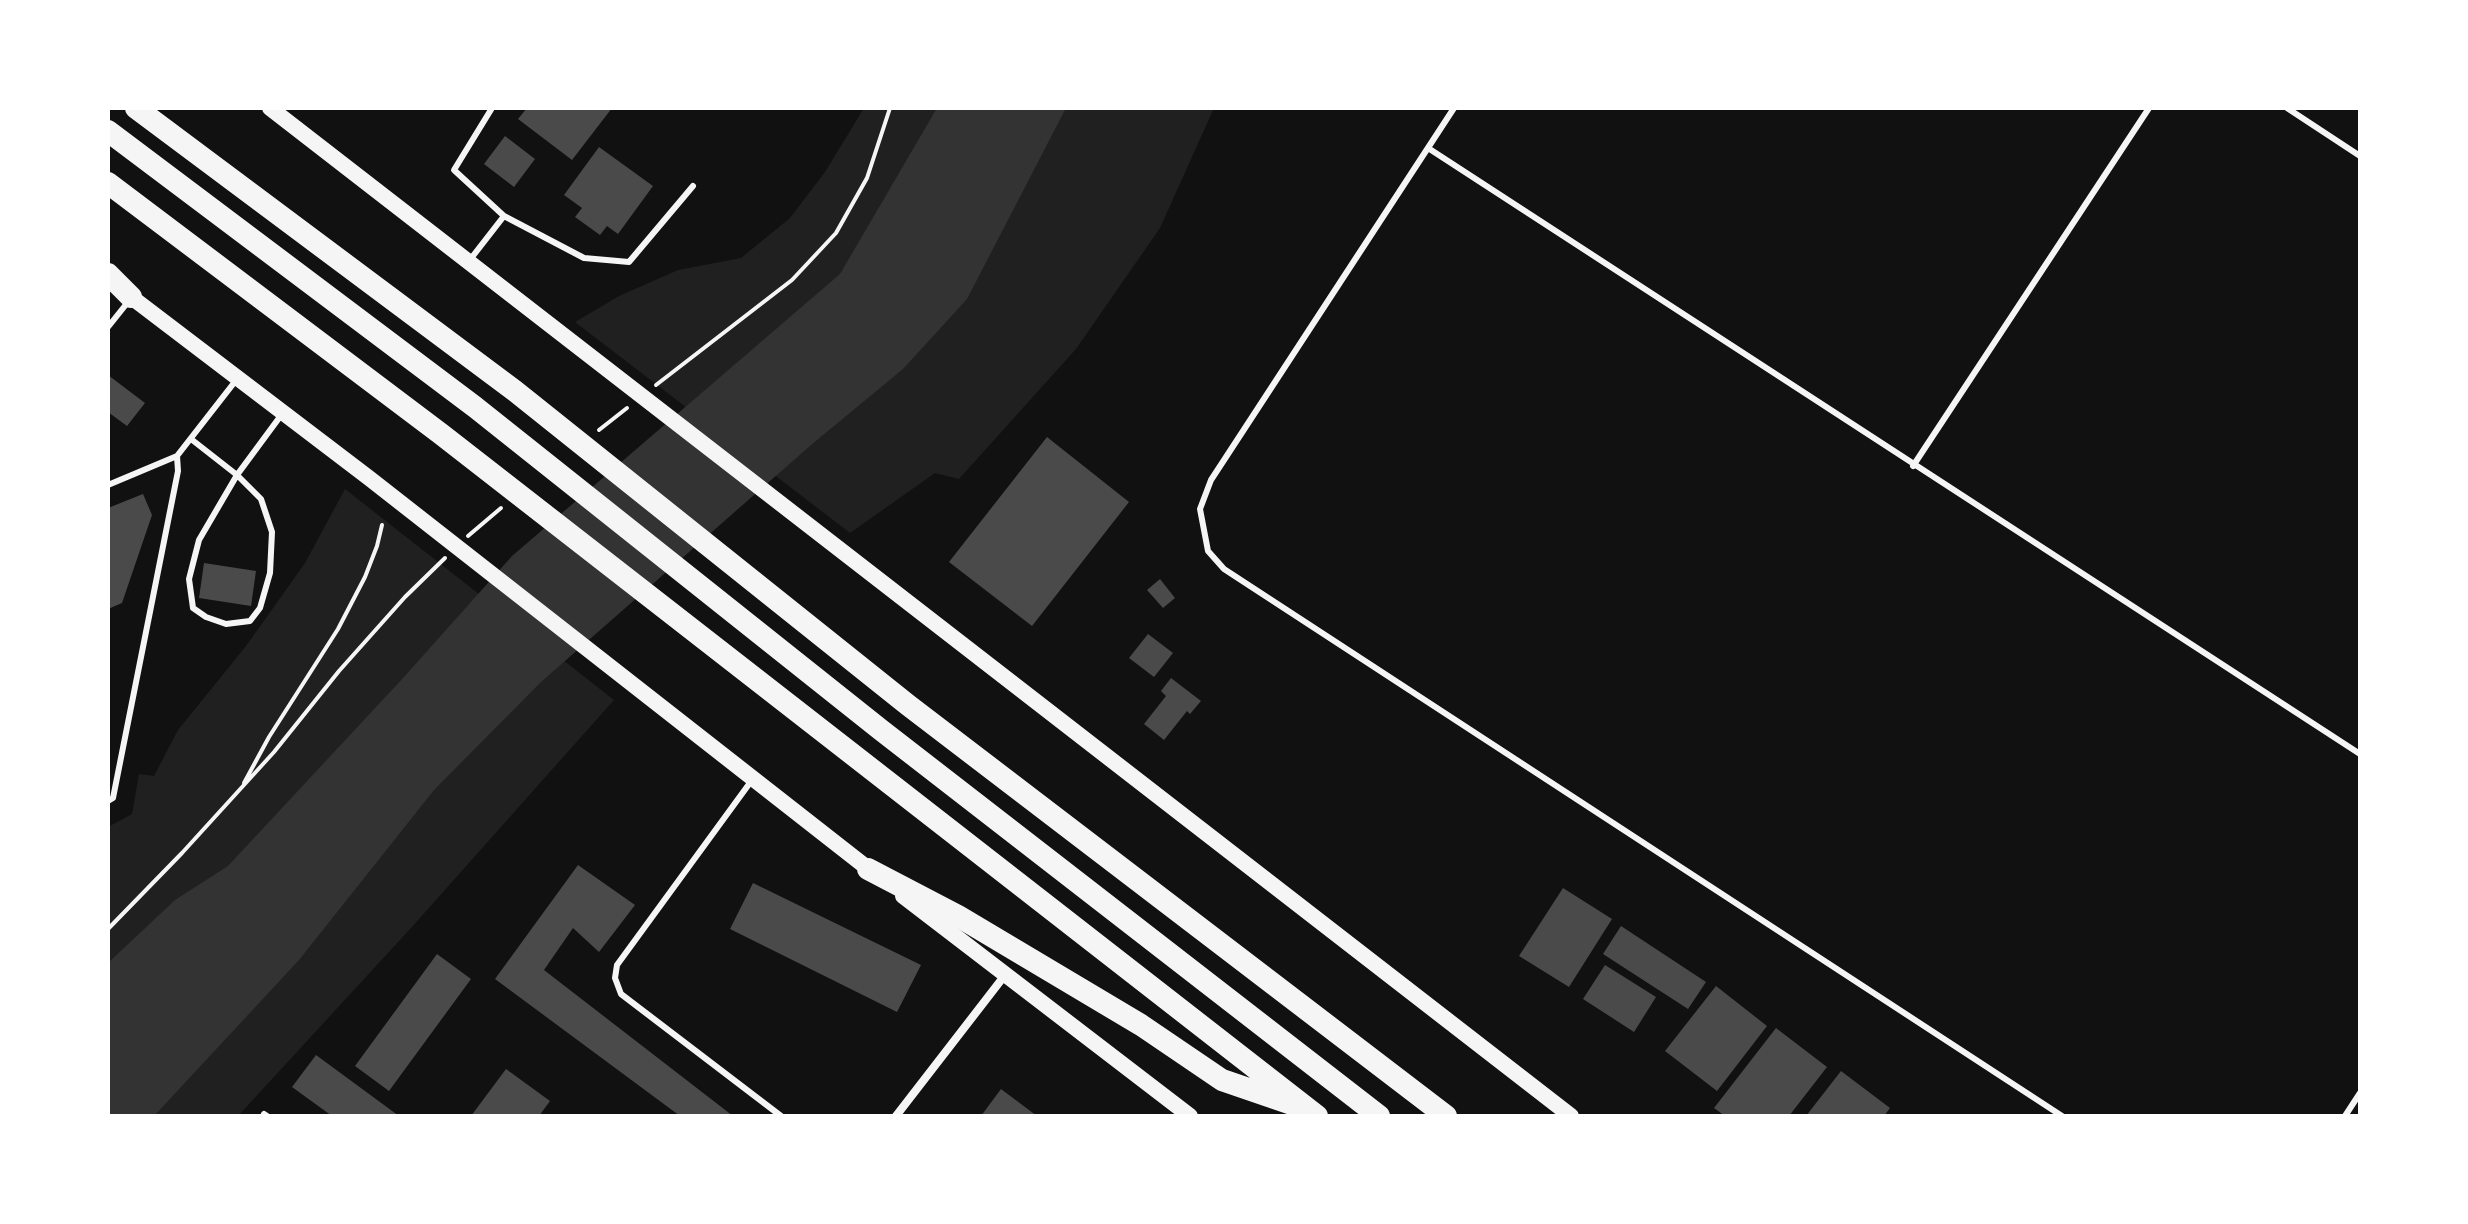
<!DOCTYPE html>
<html>
<head>
<meta charset="utf-8">
<style>
  body { margin:0 }
  #map { position:relative; width:2468px; height:1224px; overflow:hidden; background:#111; font-family:Montserrat,sans-serif }
  canvas { display:block }
  .frame { position:absolute; inset:0; border:110px solid #fff; pointer-events:none }
</style>
</head>
<body>
<div id="map">
<canvas width="2468" height="1224"></canvas>
<div class="frame"></div>
</div>
<script>
const ctx = document.querySelector('canvas').getContext('2d');
ctx.lineJoin = 'round';
function fill(path, color) {
  ctx.fillStyle = color;
  ctx.fill(path, 'evenodd');
}
function poly(rows) {
  const path = new Path2D();
  for (const r of rows) {
    path.moveTo(r[0], r[1]);
    for (let i = 2; i < r.length; i += 2) path.lineTo(r[i], r[i + 1]);
  }
  return path;
}
function strokePath(path, color, width, dash) {
  ctx.strokeStyle = color;
  ctx.lineWidth = width;
  ctx.lineCap = dash ? 'butt' : 'round';
  ctx.setLineDash(dash || []);
  ctx.stroke(path);
}
fill(poly([
  [864,108,1214,108,1160,228,1076,349,959,479,935,473,850,533,575,322,619,296,678,270,741,258,790,218,825,172],
  [345,489,614,700,411,928,238,1116,108,1116,108,827,132,814,139,774,154,776,178,730,246,646,305,563]
]), '#202020');
fill(poly([
  [937,108,1066,108,967,299,903,369,811,445,541,682,434,790,299,960,154,1116,108,1116,108,963,175,900,228,866,404,677,512,556,840,274]
]), '#333');
fill(poly([
  [527,108,612,108,572,160,518,119],
  [505,136,535,159,514,187,484,164],
  [599,147,653,186,618,234,607,226,600,235,575,217,582,208,564,195],
  [108,375,145,403,127,426,108,412],
  [1047,437,1129,502,1032,626,949,562],
  [143,494,152,515,122,603,108,609,108,508],
  [204,563,256,571,251,606,199,598],
  [1160,579,1175,598,1163,608,1147,590],
  [1148,634,1173,653,1154,677,1129,658],
  [1171,678,1201,701,1190,714,1187,711,1164,740,1144,724,1166,696,1161,691],
  [578,865,635,905,599,952,573,928,544,970,733,1116,680,1116,495,979],
  [753,883,921,965,897,1012,730,929],
  [1563,888,1612,919,1569,987,1519,956],
  [1621,926,1706,982,1688,1009,1603,954],
  [437,954,471,979,389,1091,355,1066],
  [1605,965,1656,997,1634,1032,1583,999],
  [1716,986,1767,1026,1717,1091,1665,1051],
  [1776,1028,1827,1067,1789,1116,1725,1116,1714,1108],
  [316,1055,399,1116,332,1116,292,1087],
  [506,1069,550,1101,539,1116,471,1116],
  [1841,1071,1890,1108,1884,1116,1806,1116],
  [1001,1089,1037,1116,981,1116]
]), '#4a4a4a');
strokePath(poly([
  [656,385,792,280,836,233,867,178,890,108],
  [599,430,627,408],
  [468,536,501,508],
  [244,783,269,737,338,629,365,577,377,546,382,525],
  [108,929,182,853,274,752,339,671,405,597,445,558]
]), '#f5f5f5', 4);
strokePath(poly([
  [1454,108,1211,480,1200,509,1208,551,1224,569,2062,1116],
  [2287,108,2360,156],
  [1428,148,2360,754],
  [504,216,584,258,629,262,693,186],
  [469,261,504,216,454,170,492,108],
  [108,327,128,302],
  [191,439,237,475,261,499,272,532,270,573,260,608,250,621,226,624,206,617,193,608,189,579,199,540,237,475,282,414],
  [1913,466,2149,108],
  [108,485,177,456],
  [752,780,617,965,615,978,621,994,781,1116],
  [108,801,113,798,178,471,177,456,237,379],
  [264,1114,267,1116],
  [2345,1116,2360,1093]
]), '#f5f5f5', 6);
strokePath(poly([
  [896,1116,1005,975]
]), '#f5f5f5', 8);
strokePath(poly([
  [270,108,1571,1116],
  [122,290,369,478,875,874],
  [903,896,1190,1116]
]), '#f5f5f5', 16);
strokePath(poly([
  [136,108,515,391,908,705,1446,1116],
  [108,131,475,407,881,730,1379,1116],
  [108,183,441,434,1317,1116],
  [108,274,131,297],
  [868,869,958,916,1141,1025,1222,1080,1292,1104]
]), '#f5f5f5', 22);
</script>
</body>
</html>
